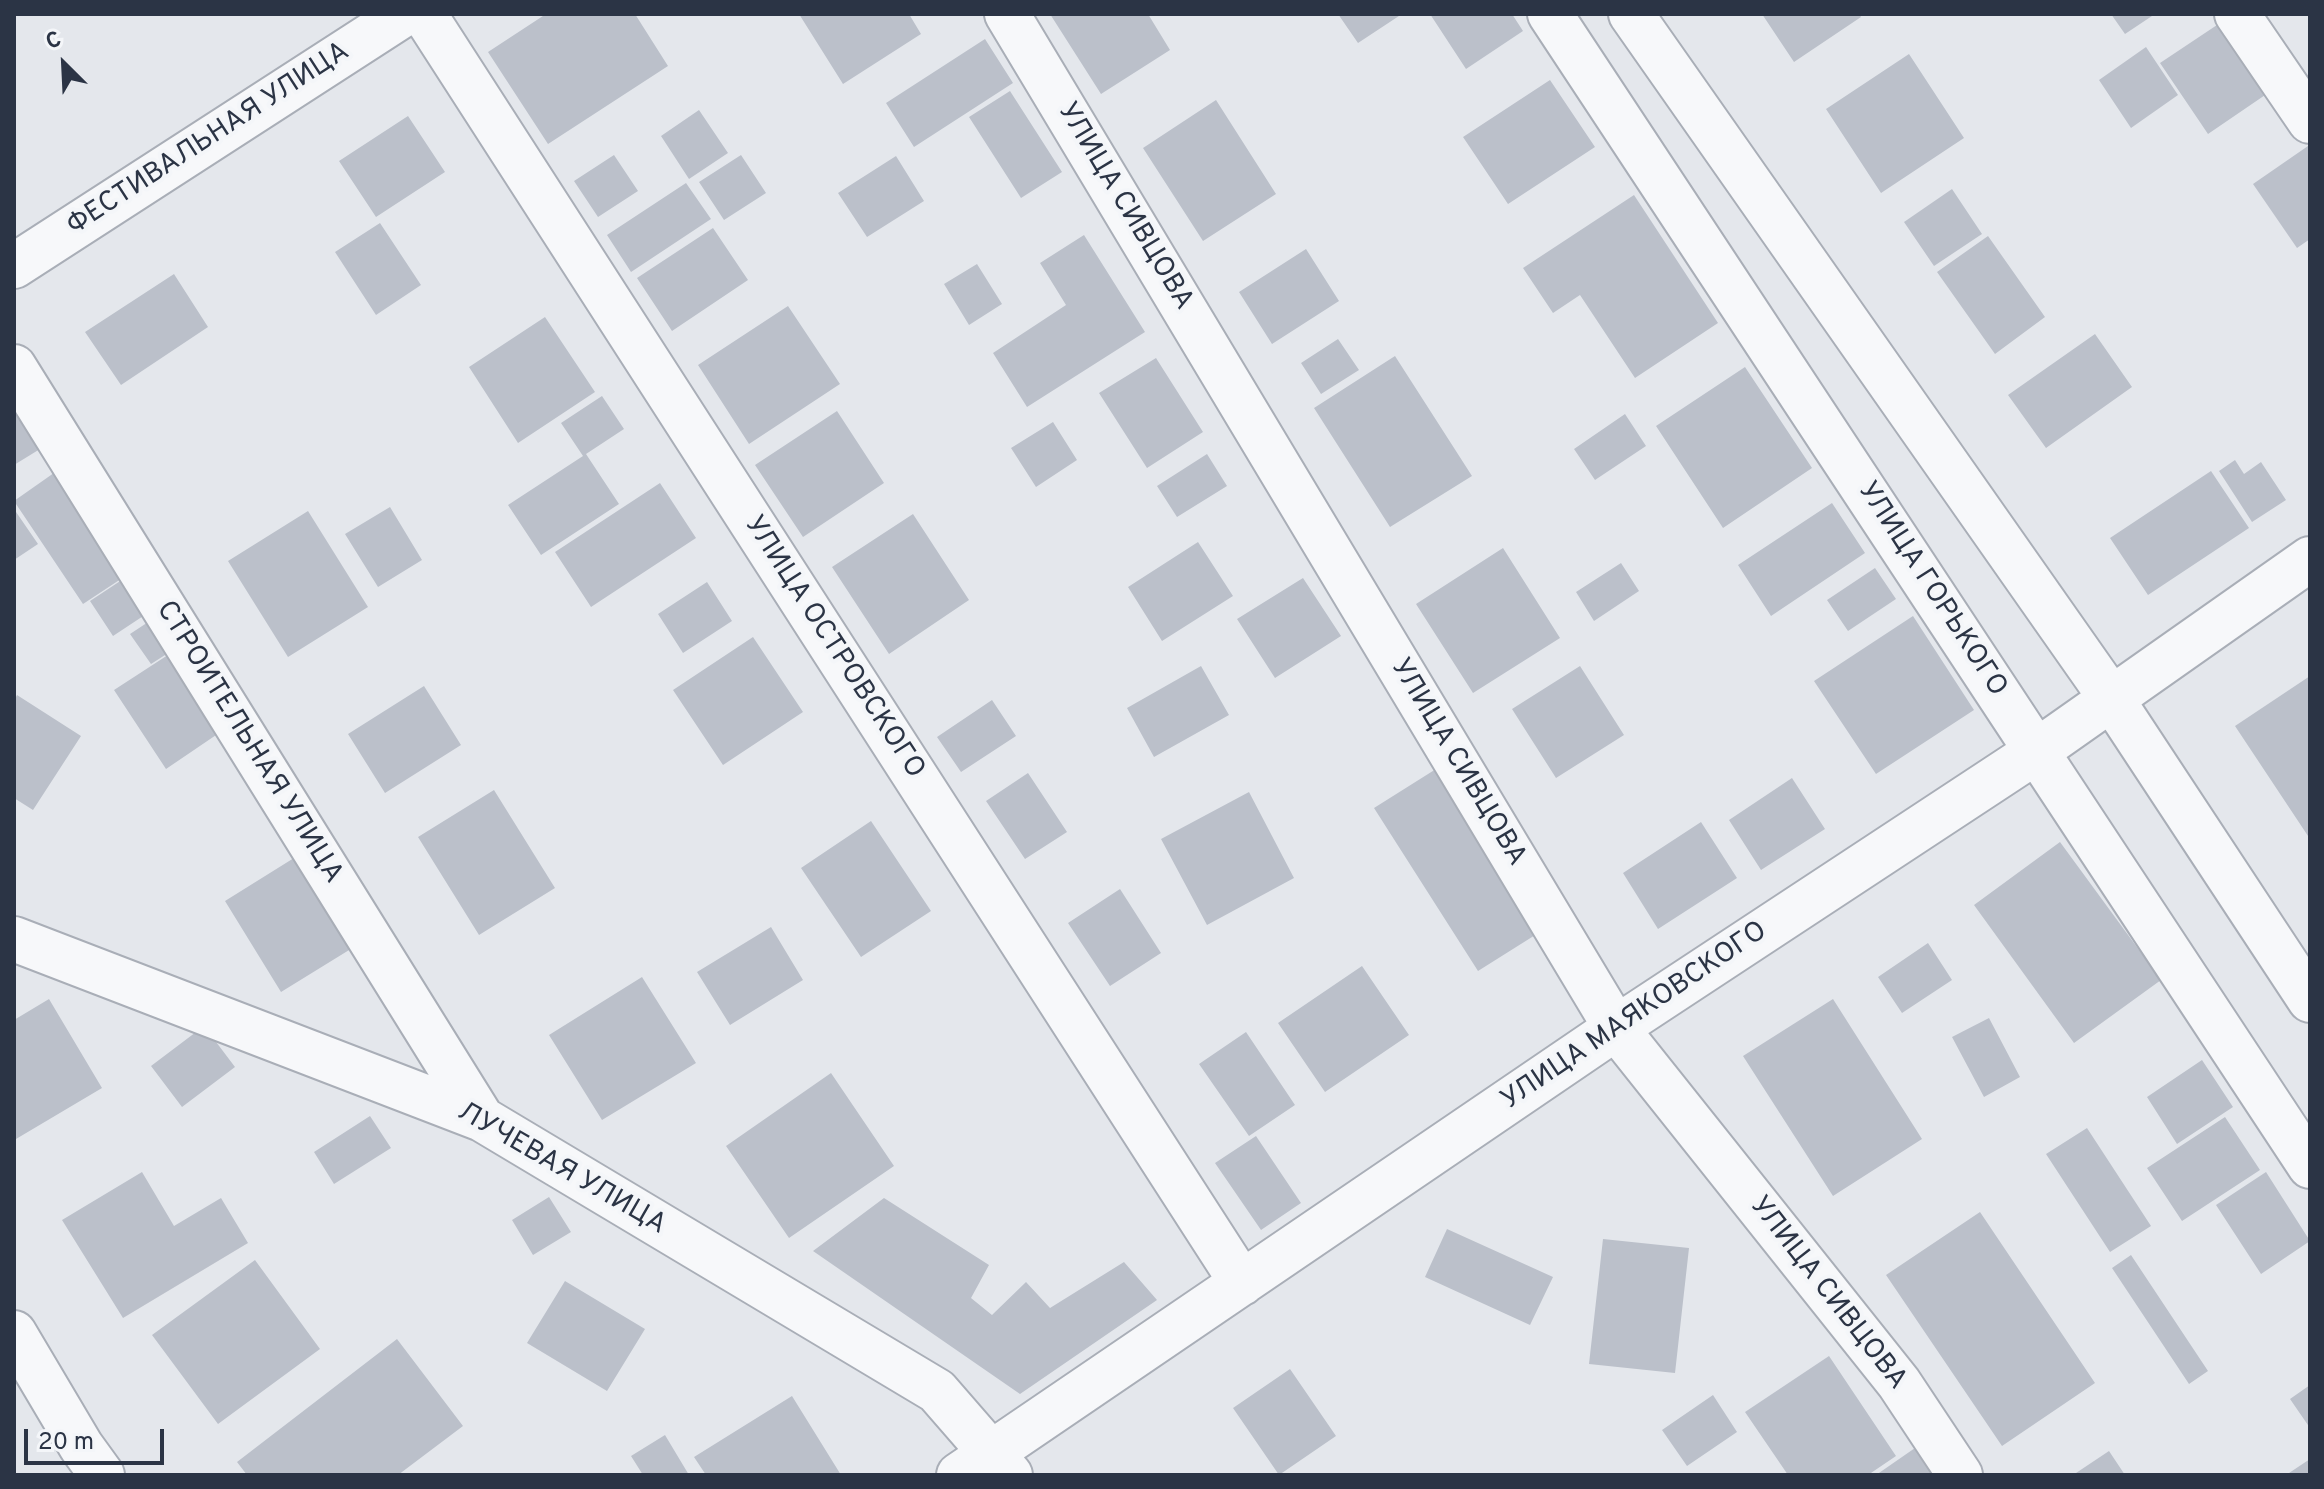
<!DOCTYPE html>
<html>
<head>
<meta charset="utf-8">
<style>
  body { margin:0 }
  #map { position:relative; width:2324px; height:1489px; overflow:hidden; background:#e4e7ec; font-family:Overpass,sans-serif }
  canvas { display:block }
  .frame { position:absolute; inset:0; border:16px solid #2b3445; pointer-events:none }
  .north { position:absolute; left:24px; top:24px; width:80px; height:80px; -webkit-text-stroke:6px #f4f6f9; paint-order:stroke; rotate:336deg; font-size:22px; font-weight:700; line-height:32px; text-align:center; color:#2b3445 }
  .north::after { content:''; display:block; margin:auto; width:28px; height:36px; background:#2b3445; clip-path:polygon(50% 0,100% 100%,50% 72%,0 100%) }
  .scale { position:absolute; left:24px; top:1429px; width:140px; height:36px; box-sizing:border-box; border:4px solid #2b3445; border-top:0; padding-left:10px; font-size:24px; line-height:28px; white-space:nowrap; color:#2b3445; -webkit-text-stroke:6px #f4f6f9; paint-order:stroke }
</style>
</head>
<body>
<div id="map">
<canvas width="2324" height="1489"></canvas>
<div class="frame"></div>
<div class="north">С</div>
<div class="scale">20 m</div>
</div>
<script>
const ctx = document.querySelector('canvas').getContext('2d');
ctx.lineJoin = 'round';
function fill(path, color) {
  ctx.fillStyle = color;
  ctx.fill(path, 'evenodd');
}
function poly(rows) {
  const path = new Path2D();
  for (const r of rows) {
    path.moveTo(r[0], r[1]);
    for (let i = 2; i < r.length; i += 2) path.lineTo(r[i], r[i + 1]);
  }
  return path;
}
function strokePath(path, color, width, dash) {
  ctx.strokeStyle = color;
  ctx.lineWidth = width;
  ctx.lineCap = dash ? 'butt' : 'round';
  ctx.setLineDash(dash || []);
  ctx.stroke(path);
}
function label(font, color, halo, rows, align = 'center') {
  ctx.font = font + ' Overpass,sans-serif';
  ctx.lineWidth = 8;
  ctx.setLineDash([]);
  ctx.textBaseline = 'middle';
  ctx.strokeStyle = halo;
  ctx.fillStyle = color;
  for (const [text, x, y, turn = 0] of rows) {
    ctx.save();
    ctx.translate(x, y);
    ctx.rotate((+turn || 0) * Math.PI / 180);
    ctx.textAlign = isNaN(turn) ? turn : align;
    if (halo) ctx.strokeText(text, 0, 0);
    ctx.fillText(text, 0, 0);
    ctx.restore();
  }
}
fill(poly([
  [546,14,635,14,668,66,548,144,488,52],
  [799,14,909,14,921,34,843,84],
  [1050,14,1148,14,1170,50,1101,94],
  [1338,14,1402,14,1358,43],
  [1430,14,1512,14,1523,31,1466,69],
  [1762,14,1859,14,1861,17,1794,62],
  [2111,14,2155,14,2125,34],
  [2223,21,2271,91,2208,134,2160,63],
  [985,39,1013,83,914,147,886,103],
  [2146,47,2178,95,2131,128,2099,80],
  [1909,54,1964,138,1881,193,1826,109],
  [1550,80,1595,147,1508,204,1463,137],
  [1010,91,1062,172,1021,198,969,117],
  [1216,100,1276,194,1203,241,1143,148],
  [699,110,728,153,689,179,661,136],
  [408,116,445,172,376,217,339,161],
  [2308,146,2310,239,2297,248,2253,184],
  [614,155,638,191,598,217,574,181],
  [741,155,766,193,724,220,699,182],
  [896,156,924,201,867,237,838,193],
  [686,183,711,219,631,272,607,235],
  [1952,189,1982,234,1934,266,1904,222],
  [1634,195,1718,323,1635,378,1580,295,1553,313,1523,268],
  [380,223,421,285,376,315,335,252],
  [713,228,748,280,672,331,637,278],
  [1084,235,1145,332,1027,407,993,353,1066,305,1040,263],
  [1988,236,2045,317,1995,354,1937,272],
  [1306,249,1339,301,1272,344,1239,292],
  [977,264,1002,304,969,325,944,284],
  [174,274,208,327,121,385,85,332],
  [788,306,840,384,749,444,698,365],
  [545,317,595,392,518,443,469,367],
  [2095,334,2132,387,2046,448,2008,395],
  [1338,339,1359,370,1321,394,1301,363],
  [1395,356,1472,476,1390,527,1314,408],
  [1156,358,1203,432,1147,468,1099,393],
  [1745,367,1812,468,1723,528,1656,426],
  [602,396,624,429,586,454,619,504,541,555,508,505,583,456,561,423],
  [14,410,40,449,14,465],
  [837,411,884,483,803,537,755,465],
  [1625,414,1646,446,1595,480,1574,449],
  [1053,422,1077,460,1036,487,1011,448],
  [1207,454,1227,486,1177,517,1157,486],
  [2235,460,2244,474,2261,462,2286,500,2252,522,2219,471],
  [61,468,130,573,83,604,14,501],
  [2211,471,2249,528,2148,595,2110,538],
  [660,483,696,538,591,607,555,552],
  [1832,503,1865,553,1771,616,1738,565],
  [390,507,422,560,378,587,345,534],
  [14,509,38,544,14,560],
  [308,511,368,607,288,657,228,561],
  [913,514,969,600,889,654,832,567],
  [1198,542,1233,596,1162,641,1128,587],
  [1503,548,1560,638,1473,693,1416,604],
  [149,562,172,597,113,636,90,601],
  [1621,563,1639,591,1594,621,1576,592],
  [1875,568,1896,599,1848,631,1827,600],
  [1303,578,1341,636,1275,678,1237,619],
  [707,582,732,621,683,653,658,614],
  [177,603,198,634,151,664,130,634],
  [1913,616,1974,710,1876,774,1814,681],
  [753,637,803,712,723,765,673,690],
  [171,653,222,731,166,769,114,690],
  [1201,666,1229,715,1154,757,1127,708],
  [1580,666,1624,735,1556,778,1512,709],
  [2310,676,2310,839,2235,726],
  [424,686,461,745,385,793,348,734],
  [17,695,81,736,33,810,14,798,14,701],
  [992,700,1016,736,961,772,937,737],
  [1436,769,1540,932,1478,971,1374,808],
  [1028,773,1067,832,1025,859,986,801],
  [1792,778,1825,829,1761,870,1729,820],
  [494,790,555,888,479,935,418,837],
  [1249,792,1294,878,1207,925,1161,839],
  [871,821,931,911,861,957,801,868],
  [1701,822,1737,878,1658,929,1623,873],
  [2060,842,2161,980,2074,1043,1974,905],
  [310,848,367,939,281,992,225,901],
  [1120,889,1161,953,1110,986,1068,923],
  [771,927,803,980,730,1025,697,972],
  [1928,943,1952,980,1902,1013,1878,977],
  [1362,966,1409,1035,1325,1092,1278,1023],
  [642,977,696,1063,602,1120,549,1035],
  [49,999,102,1088,16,1139,14,1135,14,1020],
  [1833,999,1922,1139,1833,1196,1743,1056],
  [1989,1018,2020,1077,1984,1097,1952,1037],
  [204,1026,235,1067,182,1107,151,1066],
  [1246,1032,1295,1105,1249,1136,1199,1064],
  [2202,1060,2233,1107,2177,1144,2147,1097],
  [831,1073,894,1166,789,1238,726,1146],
  [370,1116,391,1148,334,1184,314,1152],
  [2225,1117,2260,1170,2182,1221,2147,1168],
  [2087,1128,2151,1226,2110,1252,2046,1154],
  [1256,1136,1301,1203,1261,1230,1215,1163],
  [142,1172,174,1226,221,1198,248,1243,123,1318,62,1220],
  [2266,1172,2310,1241,2261,1274,2216,1205],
  [549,1197,571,1232,533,1255,512,1220],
  [884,1198,989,1265,971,1298,992,1315,1026,1282,1050,1308,1124,1262,1157,1300,1020,1394,813,1251],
  [1980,1212,2095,1383,2002,1446,1886,1275],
  [1447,1229,1553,1277,1530,1325,1425,1277],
  [1603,1239,1689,1248,1675,1373,1589,1364],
  [2131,1255,2208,1371,2189,1384,2112,1268],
  [255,1260,320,1349,218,1424,152,1335],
  [565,1281,645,1329,607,1391,527,1343],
  [397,1339,463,1426,398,1475,247,1475,237,1462],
  [1829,1356,1896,1456,1868,1475,1788,1475,1745,1412],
  [1290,1369,1336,1436,1279,1475,1233,1408],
  [2310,1385,2310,1428,2290,1399],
  [1713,1395,1737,1432,1687,1466,1662,1430],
  [792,1396,841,1475,706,1475,694,1457],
  [665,1435,689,1475,643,1475,631,1456],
  [1915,1448,1933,1475,1876,1475],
  [2109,1451,2125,1475,2073,1475],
  [2310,1459,2310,1475,2286,1475]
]), '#bbc0ca');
const street = poly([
  [424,14,1242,1283],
  [1007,14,1616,1028,1899,1383,1960,1475],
  [1550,14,2310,1166],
  [1631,14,2111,698,2310,1000],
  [2237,14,2310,121],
  [14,266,404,14],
  [14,367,482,1119],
  [14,939,482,1119,937,1391,1010,1475],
  [14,1333,81,1446,102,1475],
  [959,1475,1616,1028,2037,751,2310,559]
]);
strokePath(street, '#a9aeb7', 48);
strokePath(street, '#f7f8fa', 44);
label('28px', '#2b3445', '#f4f6f9', [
  ["ФЕСТИВАЛЬНАЯ УЛИЦА",209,140,-33],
  ["УЛИЦА СИВЦОВА",1124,207,59],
  ["УЛИЦА ГОРЬКОГО",1931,590,57],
  ["УЛИЦА ОСТРОВСКОГО",833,648,57],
  ["СТРОИТЕЛЬНАЯ УЛИЦА",248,743,58],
  ["УЛИЦА СИВЦОВА",1457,763,59],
  ["УЛИЦА МАЯКОВСКОГО",1635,1017,-34],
  ["ЛУЧЕВАЯ УЛИЦА",561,1170,30],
  ["УЛИЦА СИВЦОВА",1827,1294,52]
]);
</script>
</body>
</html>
